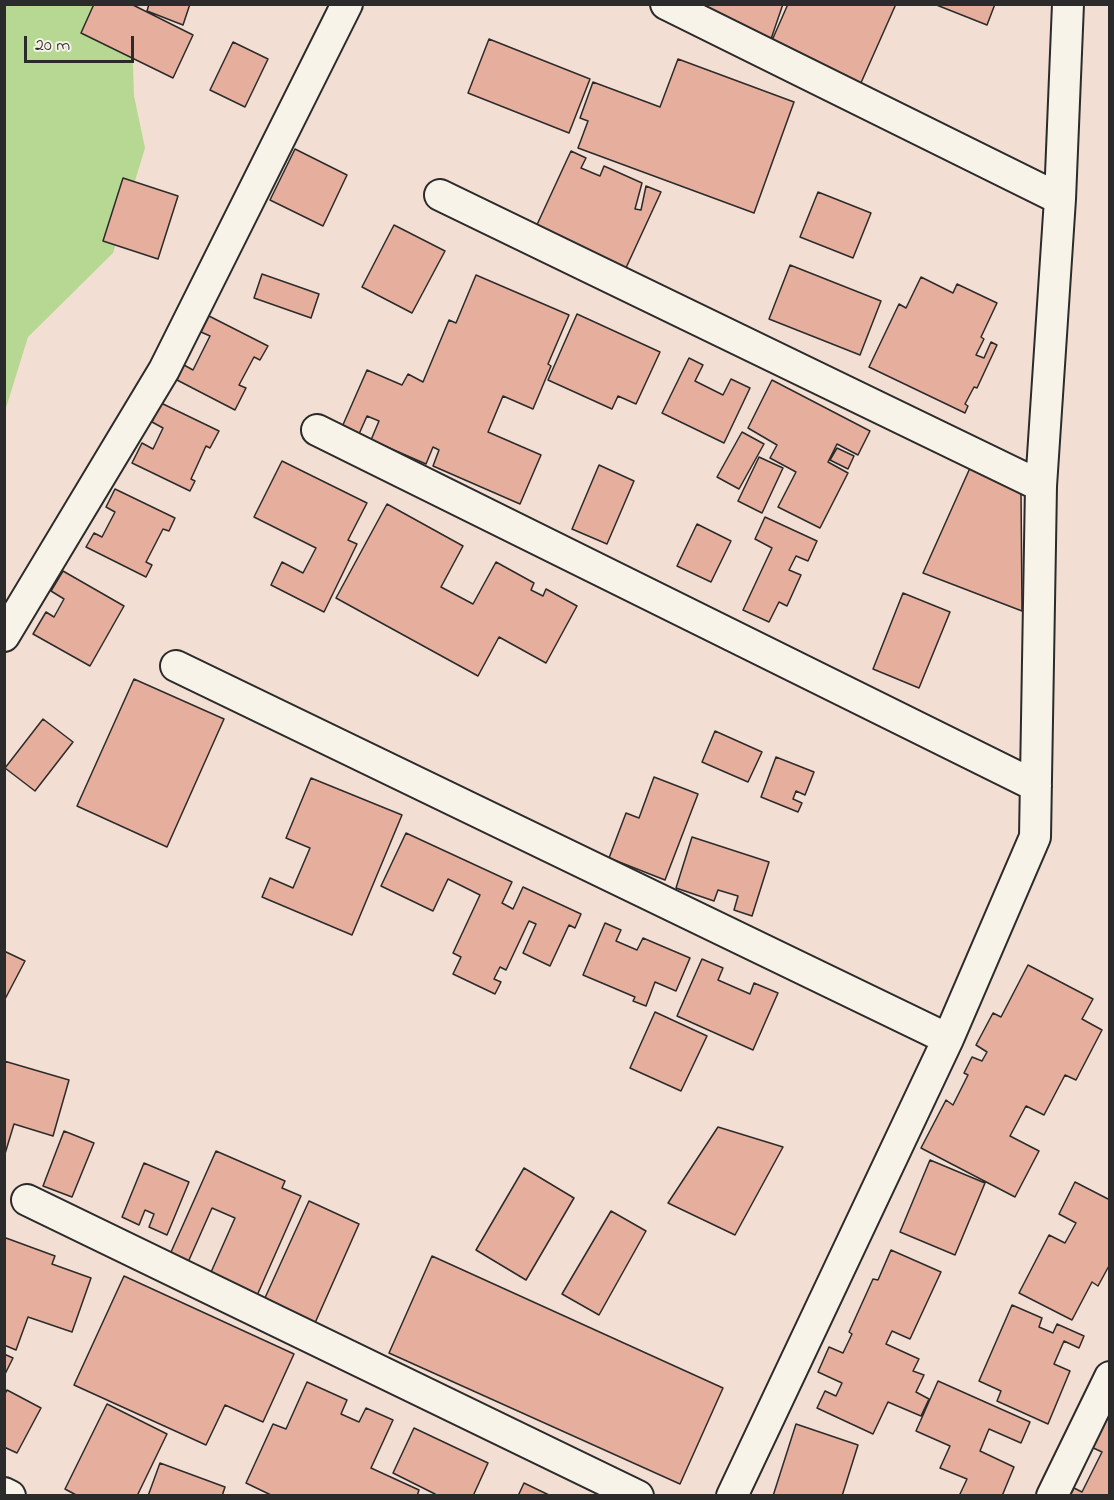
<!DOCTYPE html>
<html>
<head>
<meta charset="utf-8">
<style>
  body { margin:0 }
  #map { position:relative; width:1114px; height:1500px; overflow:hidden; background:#f2ded2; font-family:"Indie Flower",sans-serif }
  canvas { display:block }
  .frame { position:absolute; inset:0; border:6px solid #2b2b2b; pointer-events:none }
  .scale { position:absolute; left:24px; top:36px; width:110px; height:27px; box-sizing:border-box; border:3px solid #2b2b2b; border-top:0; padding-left:8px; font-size:18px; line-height:21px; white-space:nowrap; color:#2b2b2b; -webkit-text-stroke:4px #f7f3e8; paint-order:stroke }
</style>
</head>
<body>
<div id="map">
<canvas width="1114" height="1500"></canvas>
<div class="frame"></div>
<div class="scale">20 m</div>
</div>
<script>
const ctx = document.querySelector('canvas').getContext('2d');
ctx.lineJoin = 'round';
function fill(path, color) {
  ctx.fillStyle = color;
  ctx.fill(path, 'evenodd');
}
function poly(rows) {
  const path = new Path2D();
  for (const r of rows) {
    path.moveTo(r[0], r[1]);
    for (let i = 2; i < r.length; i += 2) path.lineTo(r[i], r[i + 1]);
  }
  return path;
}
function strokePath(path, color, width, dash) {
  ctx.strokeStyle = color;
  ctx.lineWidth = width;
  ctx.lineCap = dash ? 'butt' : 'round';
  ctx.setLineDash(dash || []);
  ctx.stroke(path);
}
fill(poly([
  [5,5,133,5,131,8,134,96,145,148,113,253,28,337,5,411]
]), '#b6d892');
const building = poly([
  [94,4,131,4,193,35,173,78,81,33,94,4],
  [149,4,190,4,183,25,147,11,149,4],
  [679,4,783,4,771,39,679,4],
  [788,4,896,4,856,94,766,54,788,4],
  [934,4,995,4,987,25,934,4],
  [489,39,590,79,569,133,468,93,489,39],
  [233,42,268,59,245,107,210,90,233,42],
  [678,59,794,102,754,213,578,148,588,121,580,118,593,82,660,107,678,59],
  [295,149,347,175,323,226,270,200,295,149],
  [571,151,586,158,581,168,600,176,604,166,642,183,635,209,641,210,646,186,661,192,625,270,535,229,571,151],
  [123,178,178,196,158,259,103,241,123,178],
  [818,192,871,213,853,258,800,237,818,192],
  [394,225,445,251,412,313,362,287,394,225],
  [790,265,881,301,860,355,769,319,790,265],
  [262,274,319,294,311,318,254,298,262,274],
  [476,275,569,315,548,364,551,366,533,409,503,396,488,432,541,455,520,504,433,466,439,450,433,447,426,464,371,440,379,421,367,416,359,434,342,427,367,370,402,385,408,374,423,382,449,320,456,323,476,275],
  [921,277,953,293,957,284,997,303,981,337,984,339,976,355,984,358,991,342,997,345,977,388,974,387,965,404,968,406,965,413,869,367,899,304,906,308,921,277],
  [577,314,660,352,636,404,618,396,612,409,548,380,577,314],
  [209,316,268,346,260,360,254,357,239,385,246,388,235,410,177,380,184,365,193,370,210,336,201,332,209,316],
  [689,358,703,365,695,381,723,395,731,379,750,388,724,443,662,413,689,358],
  [772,380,870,431,858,455,837,444,828,462,848,473,820,528,778,507,796,472,770,458,777,445,748,428,772,380],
  [161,403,219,431,210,448,206,446,191,479,195,481,190,491,132,463,142,443,153,449,163,428,152,422,161,403],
  [742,432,764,444,739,489,717,477,742,432],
  [837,448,854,456,848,469,830,460,837,448],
  [759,457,783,468,762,513,738,501,759,457],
  [282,461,367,503,348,540,357,544,324,612,271,585,282,562,303,573,316,548,254,517,282,461],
  [599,465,634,481,607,544,572,529,599,465],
  [970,468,1021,492,1022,611,923,573,970,468],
  [115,489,175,518,169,531,163,529,146,562,152,565,146,577,86,547,94,533,102,537,115,512,106,507,115,489],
  [387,504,463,546,441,587,473,604,496,562,534,583,531,590,543,596,546,589,577,606,546,663,499,637,478,676,336,598,387,504],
  [765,517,817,541,808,561,796,556,789,570,801,575,787,606,779,602,769,622,743,610,772,548,755,539,765,517],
  [697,524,731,541,711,582,677,566,697,524],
  [63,571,124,606,90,666,33,634,46,612,54,617,64,599,51,591,63,571],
  [903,593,950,612,919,688,873,669,903,593],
  [134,679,224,719,167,847,77,806,134,679],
  [43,719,73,742,35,791,5,768,43,719],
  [715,731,762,752,748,782,702,762,715,731],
  [776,757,814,772,805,795,796,791,793,799,802,803,798,812,761,797,776,757],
  [654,777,698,794,665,880,609,858,626,813,639,818,654,777],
  [311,778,402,815,352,935,262,897,270,878,293,888,310,848,286,838,311,778],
  [406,833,512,882,502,903,513,909,523,887,581,914,575,928,569,925,550,966,523,953,536,924,529,921,506,970,500,967,494,979,501,982,495,994,453,974,461,957,453,953,480,895,448,879,433,911,381,886,406,833],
  [692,837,769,862,752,916,734,910,738,896,718,890,714,901,676,888,692,837],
  [605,923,621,930,616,941,637,950,643,938,690,958,676,991,655,982,646,1006,633,1001,635,997,583,975,605,923],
  [4,951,25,961,4,1001,4,951],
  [702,959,723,968,718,980,750,994,754,983,778,993,753,1050,677,1016,702,959],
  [1028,965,1093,999,1082,1019,1102,1030,1076,1080,1065,1075,1044,1115,1026,1106,1010,1136,1039,1151,1015,1197,921,1148,946,1100,953,1105,968,1075,964,1073,972,1057,982,1061,987,1052,976,1045,993,1013,1001,1017,1028,965],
  [655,1012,707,1036,681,1091,630,1068,655,1012],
  [4,1061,69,1080,53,1136,14,1124,4,1157,4,1061],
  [718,1127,783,1147,735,1235,668,1203,718,1127],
  [64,1131,94,1143,72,1197,43,1186,64,1131],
  [216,1151,285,1181,282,1188,301,1196,255,1300,208,1279,235,1218,212,1208,185,1269,167,1261,216,1151],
  [930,1160,985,1183,955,1255,900,1232,930,1160],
  [144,1163,189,1182,167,1235,149,1227,154,1214,145,1210,139,1225,122,1217,144,1163],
  [524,1168,574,1198,526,1280,476,1250,524,1168],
  [1075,1182,1110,1200,1110,1264,1098,1286,1092,1282,1072,1320,1019,1293,1049,1235,1065,1243,1076,1223,1059,1214,1075,1182],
  [309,1201,359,1224,315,1323,264,1300,309,1201],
  [611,1211,646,1231,599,1315,562,1294,611,1211],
  [6,1238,55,1256,52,1264,91,1278,72,1332,28,1317,16,1350,4,1345,4,1242,6,1238],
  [891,1250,941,1272,910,1339,892,1331,886,1344,919,1359,913,1371,924,1375,916,1392,929,1399,921,1416,888,1402,873,1434,817,1408,825,1391,836,1396,842,1383,818,1372,829,1347,843,1353,852,1334,849,1332,873,1279,878,1280,891,1250],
  [432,1256,723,1388,680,1484,389,1353,432,1256],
  [124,1276,294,1354,263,1422,225,1405,206,1445,74,1385,124,1276],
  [1012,1305,1042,1318,1039,1327,1053,1333,1057,1324,1084,1336,1079,1348,1064,1341,1054,1364,1070,1371,1048,1424,997,1401,1001,1391,979,1381,1012,1305],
  [4,1354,13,1358,4,1376,4,1354],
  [938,1381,1030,1422,1021,1443,989,1429,980,1451,1014,1467,1002,1496,963,1496,960,1494,967,1479,940,1468,950,1446,916,1431,938,1381],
  [307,1382,347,1400,341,1414,359,1422,366,1408,393,1420,371,1468,419,1490,417,1496,273,1496,246,1483,273,1424,286,1429,307,1382],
  [7,1390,41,1408,17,1453,4,1447,4,1395,7,1390],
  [107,1404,167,1434,137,1496,78,1496,65,1489,107,1404],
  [1109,1415,1110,1496,1070,1496,1074,1488,1082,1492,1102,1452,1087,1445,1097,1426,1102,1429,1109,1415],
  [796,1424,858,1445,842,1496,773,1496,796,1424],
  [414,1428,488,1463,473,1496,435,1496,435,1494,393,1473,414,1428],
  [160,1463,225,1487,222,1496,148,1496,160,1463],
  [524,1483,551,1496,518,1496,524,1483]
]);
fill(building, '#e6ae9d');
strokePath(building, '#2b2b2b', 1.5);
const street = poly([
  [666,4,1060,199],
  [440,195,1041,486],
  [317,430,1036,786],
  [4,636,164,370,347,4],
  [176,666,948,1039],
  [27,1200,638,1496],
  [4,1493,10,1496],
  [732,1496,948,1039,1035,837,1041,486,1060,199,1068,4],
  [1052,1496,1110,1377]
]);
strokePath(street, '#2b2b2b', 34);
strokePath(street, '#f7f3e8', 30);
</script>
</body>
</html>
